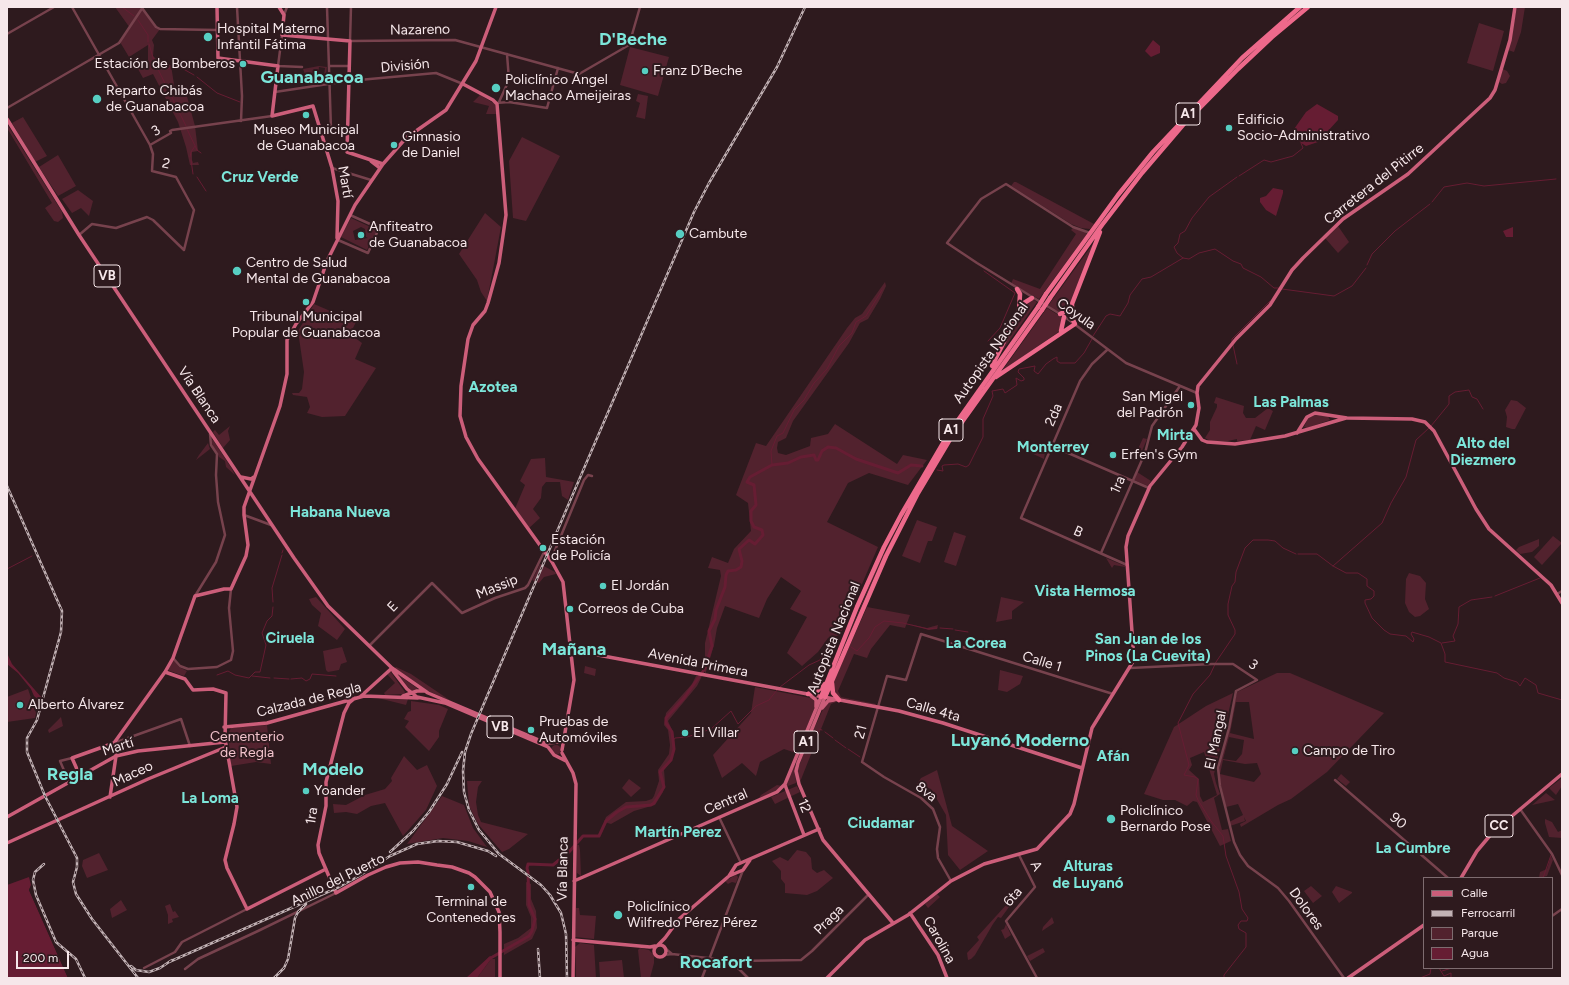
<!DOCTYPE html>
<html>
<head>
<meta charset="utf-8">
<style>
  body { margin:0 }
  #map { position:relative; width:1569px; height:985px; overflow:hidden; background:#2e1a1e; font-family:Figtree,sans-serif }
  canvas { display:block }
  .frame { position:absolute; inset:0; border:8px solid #f6e7ea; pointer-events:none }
  .legend { position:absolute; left:1423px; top:877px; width:130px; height:92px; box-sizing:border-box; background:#2e1a1e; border:1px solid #7e6c70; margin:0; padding:5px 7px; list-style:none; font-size:12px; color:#f6e7ea }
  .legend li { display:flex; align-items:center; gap:8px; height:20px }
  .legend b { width:20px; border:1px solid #7e6c70 }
  .scale { position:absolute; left:16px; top:951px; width:53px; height:18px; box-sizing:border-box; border:2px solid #f6e7ea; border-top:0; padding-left:5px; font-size:12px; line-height:14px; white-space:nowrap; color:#f6e7ea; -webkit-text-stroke:3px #2e1a1e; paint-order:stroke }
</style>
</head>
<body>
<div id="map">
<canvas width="1569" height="985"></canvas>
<div class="frame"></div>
<ul class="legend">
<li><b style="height:5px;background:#cc5e7a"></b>Calle</li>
<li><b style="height:5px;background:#c2b2b5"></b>Ferrocarril</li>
<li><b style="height:11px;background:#52222e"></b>Parque</li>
<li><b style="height:11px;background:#661d33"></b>Agua</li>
</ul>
<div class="scale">200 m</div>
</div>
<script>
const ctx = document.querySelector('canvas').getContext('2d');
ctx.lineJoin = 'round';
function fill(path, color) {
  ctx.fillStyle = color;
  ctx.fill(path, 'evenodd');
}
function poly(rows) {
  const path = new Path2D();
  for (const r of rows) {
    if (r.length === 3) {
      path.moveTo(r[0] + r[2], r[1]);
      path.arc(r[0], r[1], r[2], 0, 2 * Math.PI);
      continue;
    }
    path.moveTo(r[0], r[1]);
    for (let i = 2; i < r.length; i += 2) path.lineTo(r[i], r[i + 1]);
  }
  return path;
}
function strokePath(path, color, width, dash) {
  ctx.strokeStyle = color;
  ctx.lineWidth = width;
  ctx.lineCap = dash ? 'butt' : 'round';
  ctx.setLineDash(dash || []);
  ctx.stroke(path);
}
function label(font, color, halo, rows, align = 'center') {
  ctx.font = font + ' Figtree,sans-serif';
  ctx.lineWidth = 4;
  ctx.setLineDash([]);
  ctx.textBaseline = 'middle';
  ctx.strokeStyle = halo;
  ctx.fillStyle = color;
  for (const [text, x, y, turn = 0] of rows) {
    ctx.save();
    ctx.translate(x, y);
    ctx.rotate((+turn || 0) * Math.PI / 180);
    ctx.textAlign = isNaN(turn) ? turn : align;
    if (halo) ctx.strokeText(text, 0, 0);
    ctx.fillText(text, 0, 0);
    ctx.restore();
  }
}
fill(poly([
  [115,7,143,7,156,28,160,29,152,40,154,45,153,56,161,64,171,65,175,91,185,89,195,126,198,151,192,152,192,160,193,163,198,162,199,165,190,165,186,147,178,122,153,74,143,78,138,69,148,62,148,45,129,57,120,42,130,28],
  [1517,7,1525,7,1521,32,1514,52,1508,50],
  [1479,23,1504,31,1493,71,1467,63],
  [630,47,669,57,658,96,620,85],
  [319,66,327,67,325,83,323,83,325,68,319,67,317,84,309,85,303,69],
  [1503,69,1507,71,1510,76,1506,83,1502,84,1499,82],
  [638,94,648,96,645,119,636,117,640,103,636,101],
  [480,95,495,104,496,114,486,114,489,106,473,102],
  [23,117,47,156,35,162,12,123],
  [7,124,62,212,63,218,58,222,54,221,45,208,52,203,7,128],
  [522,137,560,156,526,221,513,218,509,161],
  [58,155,76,186,58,196,39,167],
  [1014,182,1016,182,1094,224,1090,229,1081,228,1071,224,1011,186],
  [78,190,93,201,89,216,81,208,72,213,62,199],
  [485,213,501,227,487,301,481,292,477,280,459,254],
  [351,218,377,230,367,250,341,237],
  [361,227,365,229,366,237,368,238,355,240,353,231],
  [1338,226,1349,242,1338,253,1325,238],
  [1073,228,1085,232,1087,234,1039,299,1011,284,1013,279,1040,289,1076,234,1071,230],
  [1095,241,1069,307,1059,313,1048,306],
  [885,282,886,286,880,299,868,319,860,323,849,343,793,421,786,438,778,442,777,448,778,453,786,455,810,446,811,438,828,434,835,424,897,464,903,455,927,460,908,485,869,473,848,483,827,522,878,547,840,635,828,638,818,652,802,666,787,653,807,617,790,609,801,591,781,577,767,599,759,618,725,606,717,628,714,645,705,675,705,643,721,576,720,570,708,568,712,557,728,563,734,549,751,531,748,503,736,495,756,443,766,446,847,328,855,318,862,314],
  [1032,299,1037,302,996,360,1023,306],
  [314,304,356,322,350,334,362,343,355,359,376,368,345,416,322,417,307,413,310,407,307,397,293,395,292,393,299,393,302,389,304,372,298,331],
  [1047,308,1063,318,1060,331,1002,371],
  [1216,397,1244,406,1243,413,1246,418,1255,418,1268,408,1273,411,1265,430,1256,426,1250,440,1237,441,1237,439,1228,441,1210,441,1205,438,1210,430,1210,422,1217,407,1217,404,1214,403],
  [1511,400,1517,401,1526,408,1515,429,1512,429,1506,427,1507,417,1505,410],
  [1313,414,1328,416,1330,420,1307,428,1304,427,1308,418],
  [230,426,228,431,230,440,223,448,213,432,215,430,219,435],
  [1143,438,1147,439,1142,451,1138,449],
  [211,439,213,440,232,469,235,475,226,467,225,461,219,457,217,452,213,447],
  [208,443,210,449,196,460,199,455],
  [1029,446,1045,452,1044,459,1029,452],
  [545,458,546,477,574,482,568,500,562,496,560,482,546,482,542,487,541,498,533,509,540,518,528,529,514,511,525,485,520,481,531,459],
  [1137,472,1151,481,1148,486,1134,480],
  [901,520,877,570,832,674,876,570],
  [917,520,937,527,932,541,928,541,920,563,902,556],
  [954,532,966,536,956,566,944,562],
  [1553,536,1562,543,1542,565,1534,557],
  [1539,539,1539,546,1532,552,1520,554,1516,550,1519,547],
  [1106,558,1125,566,1125,567,1114,565,1112,568],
  [540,564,555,572,556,574,544,577,539,583,532,580],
  [1409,573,1420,576,1426,583,1425,599,1429,609,1420,616,1415,617,1409,612,1405,603,1406,579],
  [316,597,345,629,337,640,318,626,321,613,312,605,309,599],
  [1001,597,1024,602,1012,611,1012,619,996,622],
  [867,607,910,615,905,628,890,625,871,649,867,658,854,654,838,691,841,697,876,704,875,705,840,698,833,689,834,681],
  [909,624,927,628,938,625,937,629,929,630],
  [342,647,347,662,341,664,339,670,328,672,326,670,323,651],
  [174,660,179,667,187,671,184,676,167,670],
  [585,666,596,669,595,676,584,673],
  [396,667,411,674,451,701,421,688,394,669],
  [1000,670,1023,676,1020,684,1007,692,998,690],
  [390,671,405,692,404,694,385,695,384,693,395,683,387,674],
  [1277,673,1290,673,1384,713,1327,772,1291,799,1278,805,1241,827,1240,824,1246,821,1244,817,1245,821,1230,826,1229,822,1243,815,1238,804,1226,807,1218,773,1237,692],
  [1236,702,1249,702,1254,739,1230,733],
  [1229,737,1244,740,1242,754,1236,761,1223,759],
  [1223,760,1245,764,1257,763,1261,774,1254,782,1220,774],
  [399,676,400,676,418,689,412,692],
  [696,676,702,676,697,686,668,721,673,732,675,745,670,762,664,770,665,782,663,792,655,805,634,811,611,824,604,822,606,817,626,802,646,801,652,799,654,796,659,781,658,770,669,754,670,745,668,730,664,725,666,713,692,684],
  [755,687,811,698,814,701,815,707,796,753,784,749,760,762,756,776,742,763,722,778,713,755,751,713],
  [28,689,36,713,35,718,7,722,7,697],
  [1233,693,1214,774,1216,783,1220,794,1214,798,1222,830,1228,829,1231,841,1220,846,1197,802,1193,801,1187,806,1175,800,1163,800,1144,794,1174,727,1206,706],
  [1204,752,1217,795,1203,802,1200,796,1199,779,1189,770,1192,765,1190,758],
  [374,697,383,698,408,699,406,705],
  [101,700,106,705,96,710,93,704],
  [411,701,439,705,448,709,439,731,439,737,429,751,405,727,409,721,404,719,408,712,411,711],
  [830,701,839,701,831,704,800,782,797,772,807,744,824,707],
  [61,717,63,726,49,733,48,730],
  [267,725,271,764,256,762,231,766,228,734,231,728],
  [556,750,5],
  [404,756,417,770,427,765,437,786,426,810,403,836,385,803,371,806,357,814,346,812,334,813,333,804,346,805,365,795,385,789,392,781,391,778],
  [795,765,796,783,785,787,786,784],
  [73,769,77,776,69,780,66,771],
  [937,770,952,826,988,851,960,870,948,855,946,815,931,789,917,784,921,778],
  [1341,774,1350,782,1346,786,1337,779],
  [1562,778,1562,786,1556,795,1549,788],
  [629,779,641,788,631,797,622,788],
  [467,781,482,781,478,787,476,802,478,815,481,822,528,834,509,849,502,852,478,824,469,806],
  [777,785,782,786,775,792,759,798,761,795],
  [797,786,800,792,775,804,771,797],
  [1546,793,1555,800,1532,805],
  [442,796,464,805,473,828,487,847,468,841,443,838,407,844],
  [1545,819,1552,822,1558,832,1562,830,1562,838,1549,837,1545,823],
  [577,845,579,845,580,850,581,876,577,873],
  [797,850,806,852,811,858,812,869,817,873,824,870,833,878,817,891,807,895,785,893,785,884,781,879,781,871,772,861,780,857,788,861],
  [99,853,108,870,87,878,82,866,83,860],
  [1551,856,1553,860,1547,876,1539,878,1540,872,1547,869],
  [736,875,738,877,736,883,732,882,728,884,725,881],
  [526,882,531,884,531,899,536,911,537,928,532,939,504,955,504,944,518,938,531,928,531,917,526,905],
  [1311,886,1322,896,1313,903,1304,891],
  [1336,886,1352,892,1352,893,1339,903,1332,892],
  [937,894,940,897,928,908,925,904],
  [121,900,127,910,112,918,110,909],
  [170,904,173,912,175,911,179,917,172,919,173,922,168,924,168,915,165,906],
  [1007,904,1009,907,1001,918,998,917,993,924,975,955,971,959,968,960,967,953,979,940,977,937],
  [576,908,579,908,580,915,596,916,594,939,575,937],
  [1052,917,1054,923,1042,931,1043,927],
  [1006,924,1011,935,1005,939,1001,930,1004,929],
  [580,943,594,945,596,978,576,978,575,947],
  [640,948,649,950,654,955,654,963,650,978,641,978,638,950],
  [1043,948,1045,952,1030,961,1027,956],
  [491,959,495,959,495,978,477,978],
  [622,960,624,978,600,978,599,962]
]), '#52222e');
fill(poly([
  [1153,40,1160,46,1160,53,1151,57,1145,51],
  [1317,104,1338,116,1338,120,1318,142,1306,146,1301,143,1292,132,1306,112],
  [1273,188,1283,190,1283,193,1276,216,1266,210,1260,202,1260,198,1266,196],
  [1513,227,1513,237,1506,237,1503,231],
  [7,653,12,664,42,698,41,702,34,696,31,689,18,673,7,664],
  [29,877,31,885,29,890,68,978,7,978,7,885],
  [490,956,492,957,491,959,477,978,466,978]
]), '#661d33');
fill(poly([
  [32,883,31,890,70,978,68,978,29,890]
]), '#2e1a1e');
strokePath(poly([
  [122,7,134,16],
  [138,20,148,35,148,42],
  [149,44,154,61,186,126],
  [158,68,167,69,178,66,194,75],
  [197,77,217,93,240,102],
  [187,129,197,150,201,153],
  [190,157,191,152,195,146],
  [191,160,193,174],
  [1239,176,1264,160,1271,162,1293,156,1303,148,1301,143],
  [197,177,206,191],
  [1237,177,1209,197,1192,218,1185,231,1180,234,1178,243,1174,247,1177,253,1183,258,1189,259,1199,253,1215,249,1233,261,1241,264,1243,268,1261,277,1274,288,1279,288],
  [1432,202,1444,187,1467,183,1484,186,1556,179],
  [1367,265,1372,254,1395,231,1430,204],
  [984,271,1015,293,1000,328,988,341],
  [1282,289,1334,296,1352,286,1366,268],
  [1093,336,1106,316,1110,314,1120,316,1128,303,1130,295,1142,279,1151,277,1183,258],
  [1232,342,1232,339,1270,301],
  [1233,345,1237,364],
  [1431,426,1449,404,1449,396,1455,392,1469,390,1472,397,1477,399,1483,409],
  [772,465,771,451,777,436,783,433,794,410,804,400,814,383,827,369,839,346,852,333,856,322,866,316,882,290],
  [937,470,943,471,942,466,944,465,958,464,966,467,969,465,983,437,983,419,993,396,992,391,1003,389,1005,393,1017,385,1016,378,1021,381,1024,380,1024,378,1018,372,1019,369,1035,366,1034,371,1038,374,1046,364,1053,359,1057,357,1057,361,1060,363,1075,363,1084,353,1092,339],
  [282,553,283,550],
  [1298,554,1317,554,1333,566,1346,573,1358,573,1367,579,1367,586,1374,591,1374,596,1371,599,1365,600,1365,603,1372,618,1384,630,1390,634,1406,636,1413,642,1414,639,1411,634,1412,632,1429,637,1441,643,1445,654,1445,662,1497,673,1504,678,1517,682,1520,686,1525,678,1536,685,1538,693,1562,700],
  [1333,566,1382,523,1391,503,1406,477,1416,440,1429,428],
  [7,569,32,556],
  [1495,596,1540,578],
  [273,602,272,588,282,555],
  [940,628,953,629],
  [955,630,968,632],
  [1442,643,1455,641,1453,636,1458,624,1459,607,1471,600,1492,597],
  [851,647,857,651,869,638,875,627,884,621,903,623,928,629,937,628],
  [217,675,228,671,235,675,249,678,255,672,260,672,266,645,262,633,267,621,272,616,273,607],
  [252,676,270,678],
  [274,678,289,679],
  [291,679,302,678,306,681,310,679,312,674,336,676],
  [780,687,809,665,820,660,829,642,837,640],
  [819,729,822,730],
  [825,732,833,738],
  [835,740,846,748],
  [673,741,675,738,687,737,711,729,731,711,738,724,756,706,769,700,777,690],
  [848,749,860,757],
  [1543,878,1551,855],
  [1439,968,1444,976,1451,973,1451,978],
  [1442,971,1452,968],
  [1224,978,1224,975,1246,947,1246,933,1239,929,1238,925,1241,921,1247,921,1248,918,1242,909,1239,892,1226,856,1223,836,1211,821,1198,800,1196,795,1198,779,1195,777,1184,775,1189,765,1178,723,1193,694,1210,675,1216,662,1235,634,1235,630,1228,615,1228,604,1232,586,1235,582,1236,572,1245,548,1253,540,1268,540,1275,541,1283,548,1296,554],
  [1420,978,1430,974,1431,968]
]), '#661d33', 1);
strokePath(poly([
  [489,959,529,936,532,931,535,919,529,905,528,872,527,868,528,864,553,865,569,852,583,836,599,836,606,821,617,812,626,807,651,805,654,803,664,787,660,772,671,760,674,749,672,732,666,723,666,718,684,698,704,670,712,646,709,631,715,619,716,610,725,587,726,575,728,571,736,570,741,567,742,561,739,549,749,540,755,544,763,535,762,530,754,527,751,521,751,511,756,505,754,485,747,482,750,477,772,465,788,463,801,457,814,455,816,460,818,460,822,451,828,447,836,448,856,459,898,473,911,465,922,466]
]), '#661d33', 3);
strokePath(poly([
  [72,7,150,145,153,154,152,171,176,177,194,210,184,250,153,220,147,217,116,228,92,224,79,235],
  [237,7,242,96,241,121],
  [351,7,350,41,455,40,579,74,629,45,640,7],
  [142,8,156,27,160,29,217,30],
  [284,15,287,7],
  [7,34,54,7],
  [282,35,278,66,302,67],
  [329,66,349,66],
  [275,92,348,81,436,73,463,84],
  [499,102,509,80,507,54],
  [496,103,509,102,547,108,558,68],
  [7,108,119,43,143,7],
  [320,132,331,129,327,7],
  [150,145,171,133,170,131,172,130,272,116],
  [332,168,371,180],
  [338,240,368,253,379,228,350,215],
  [1060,314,977,263,947,243,981,199,1006,184,1073,227,1090,233],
  [1065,317,1126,363,1197,393],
  [1107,350,1092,364,1080,381,1021,518,1127,565],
  [1052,446,1149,488],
  [244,515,271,525],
  [1101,553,1145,453,1152,426,1180,386],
  [551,560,584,480,588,475,592,476],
  [1557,594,1562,591],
  [195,596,216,562,225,535,218,502,216,475,217,454,211,445,210,434],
  [369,646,432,583,462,613,495,598,525,588,528,585,544,552],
  [173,658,180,666,188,669,217,667,231,660,233,651,229,608,231,589],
  [1130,668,1212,664,1233,664,1257,680,1236,691,1229,728,1218,768,1220,786,1234,842,1240,855,1248,866,1278,888,1289,901,1344,978],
  [114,743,181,719,190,746],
  [1335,780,1448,878],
  [69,782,60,761,72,758],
  [1520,809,1552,854,1562,875],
  [719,817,741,863],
  [1019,855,1035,887,1006,921,1037,978],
  [951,881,938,858,937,849,940,827,933,809,921,798,884,777,862,762,887,676,906,680,921,634,1113,694],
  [1552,916,1562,909],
  [666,949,672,954],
  [664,955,672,954,734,961,801,960,812,951,869,894],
  [731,961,748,978],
  [144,968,175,952,182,942,247,909],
  [185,969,198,959,258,931,336,893],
  [702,978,743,870]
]), '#77424d', 2.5);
strokePath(poly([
  [217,7,218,58,278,66,272,116,313,106,332,168,338,201,337,238],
  [279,7,284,15,282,35,350,41,347,152,383,164],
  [463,84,493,100,497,104,506,215,499,263,488,303,485,311,473,325,468,339,461,386,460,416,466,437,478,459,552,562,563,582,574,680,562,750],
  [7,119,79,235,294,558,328,606,392,668,428,693,546,743,559,742,565,735],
  [371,161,380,168],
  [1194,429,1202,440,1207,442,1235,444,1285,436,1346,418],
  [1297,433,1307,417,1315,413,1347,418,1412,419,1425,422,1434,431,1476,509,1489,529,1551,585,1562,603],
  [241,477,251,479,254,477],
  [571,650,899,711,943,723,1082,768],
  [393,671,407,689,417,697,445,703,541,744,548,747,554,755,566,761],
  [165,672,185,679,193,690,213,689,226,693,225,739,237,807,234,824,225,860,227,868,247,909,326,869],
  [403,696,417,691,424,691],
  [811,696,816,700,816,707],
  [360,697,392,668],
  [825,697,798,763,796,771,799,784,823,840,893,923],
  [355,698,349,703,344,713,326,782,326,806,318,845,319,853,336,893,368,875,386,867,400,863,418,862,437,865,452,867,469,873,475,877,490,892,499,912,500,932,500,978],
  [822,708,828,701,834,700],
  [224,727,267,723,364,696,418,698],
  [114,743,165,672,173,658,195,596,224,589,231,589,246,556,248,545,244,515,244,507,280,406,287,374,287,340,296,324,313,302,327,261,355,205,383,164,406,138,446,110,476,61,496,7],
  [562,753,573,773,576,784,573,978],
  [80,776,72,758,114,743],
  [785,785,804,835],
  [110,797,116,756,114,743],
  [7,817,116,756,138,751,225,742],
  [7,843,148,779,226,747],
  [729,876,743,870,750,860],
  [1461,878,1477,851,1493,832,1562,774],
  [574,881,777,792,785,784,821,697],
  [910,913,938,955,947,978],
  [573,940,650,947,655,946],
  [660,951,6],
  [658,945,665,938,679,919,729,876,736,865,819,829],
  [827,978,865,940,908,915,951,881,984,864,1037,849,1070,814,1074,804,1092,728,1134,660,1126,547,1128,536,1150,486,1182,447,1196,425,1199,408,1197,393,1198,386,1236,339,1270,305,1292,270,1303,258,1343,219,1408,174,1490,98,1495,90,1510,40,1515,7],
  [1348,978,1424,925]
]), '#cc5e7a', 3.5);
strokePath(poly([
  [1046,294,1118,195,1153,152,1242,58,1300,7],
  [1050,298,1102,225,1142,173,1183,125,1238,69,1272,37,1308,7],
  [1019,310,1024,303,1032,298],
  [1060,314,1068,310,1072,304],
  [1061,331,1064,317],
  [992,366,1019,311,1020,294,1017,289],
  [996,377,1075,324,1072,318,1072,304,1100,232],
  [832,683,833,693,839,700],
  [808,694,817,691,825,684],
  [821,697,857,607,884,547,901,515,949,433,1038,307],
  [825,697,886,556,918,493,952,436,1042,310]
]), '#ed698b', 4.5);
const rail = poly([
  [7,486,62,611,61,632,37,720,27,738,27,752,45,796,77,858,77,867,73,882,76,894,92,919,138,978],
  [390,852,413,831,429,812,447,784,462,752],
  [44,864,35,872,33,880,36,895,56,942,76,959,85,978],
  [538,949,540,978],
  [169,962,339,887,359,876,390,856,417,844,438,841,457,842,488,851,496,856],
  [131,966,136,970,149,972,160,968,172,960],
  [274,978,284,968,288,959,295,918,298,912,306,904],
  [567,978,566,934,561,913,550,895,541,885,499,854,479,830,469,810,464,792,463,771,465,752,471,734,570,501,694,212,709,183,777,67,805,7]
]);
strokePath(rail, '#c2b2b5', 2.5);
strokePath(rail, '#2e1a1e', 1, [3]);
strokePath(poly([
  [1038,307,1046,294],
  [1042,310,1050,298]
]), '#ed698b', 4.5);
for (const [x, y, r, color] of [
  [208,37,5,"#57cec2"],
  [243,64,4,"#57cec2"],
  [645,71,4,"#57cec2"],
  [496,88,5,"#57cec2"],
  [97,99,5,"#57cec2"],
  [306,115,4,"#57cec2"],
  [1229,128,4,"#57cec2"],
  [394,145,4,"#57cec2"],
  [680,234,5,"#57cec2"],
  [361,235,4,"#57cec2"],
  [237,271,5,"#57cec2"],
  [306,302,4,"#57cec2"],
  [1191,405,4,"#57cec2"],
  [1113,455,4,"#57cec2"],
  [543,548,4,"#57cec2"],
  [603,586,4,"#57cec2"],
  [570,609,4,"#57cec2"],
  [20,705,4,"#57cec2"],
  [531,730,4,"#57cec2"],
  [685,733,4,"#57cec2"],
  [1295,751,4,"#57cec2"],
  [306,791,4,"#57cec2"],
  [1111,819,5,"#57cec2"],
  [471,887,4,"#57cec2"],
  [618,915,5,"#57cec2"]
]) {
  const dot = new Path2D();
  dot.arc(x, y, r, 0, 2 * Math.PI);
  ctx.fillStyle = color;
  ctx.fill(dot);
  strokePath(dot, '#2e1a1e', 1.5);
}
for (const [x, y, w] of [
  [1188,114,24],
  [107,276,26],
  [951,430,24],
  [500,727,26],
  [806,742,24],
  [1499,826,28]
]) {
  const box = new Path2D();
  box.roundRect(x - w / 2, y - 11, w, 22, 3);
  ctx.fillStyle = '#2e1a1e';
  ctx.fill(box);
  strokePath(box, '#f6e7ea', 1);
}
label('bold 13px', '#f6e7ea', null, [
  ["A1",1188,114],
  ["VB",107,276],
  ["A1",951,430],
  ["VB",500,727],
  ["A1",806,742],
  ["CC",1499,826]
]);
label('14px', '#f6e7ea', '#2e1a1e', [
  ["Hospital Materno",217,29],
  ["Infantil Fátima",217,45],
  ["Estación de Bomberos",235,64,"right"],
  ["Franz D´Beche",653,71],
  ["Policlínico Ángel",505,80],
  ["Machaco Ameijeiras",505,96],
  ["Reparto Chibás",106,91],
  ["de Guanabacoa",106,107],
  ["Edificio",1237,120],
  ["Socio-Administrativo",1237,136],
  ["Museo Municipal",306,130,"center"],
  ["de Guanabacoa",306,146,"center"],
  ["Gimnasio",402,137],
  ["de Daniel",402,153],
  ["Anfiteatro",369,227],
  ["de Guanabacoa",369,243],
  ["Cambute",689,234],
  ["Centro de Salud",246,263],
  ["Mental de Guanabacoa",246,279],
  ["Tribunal Municipal",306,317,"center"],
  ["Popular de Guanabacoa",306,333,"center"],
  ["San Migel",1183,397,"right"],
  ["del Padrón",1183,413,"right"],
  ["Erfen's Gym",1121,455],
  ["Estación",551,540],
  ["de Policía",551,556],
  ["El Jordán",611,586],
  ["Correos de Cuba",578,609],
  ["Alberto Álvarez",28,705],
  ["Pruebas de",539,722],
  ["Automóviles",539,738],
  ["El Villar",693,733],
  ["Campo de Tiro",1303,751],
  ["Yoander",314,791],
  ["Policlínico",1120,811],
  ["Bernardo Pose",1120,827],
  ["Terminal de",471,902,"center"],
  ["Contenedores",471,918,"center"],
  ["Policlínico",627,907],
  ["Wilfredo Pérez Pérez",627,923]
], 'left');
label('14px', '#f6e7ea', '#2e1a1e', [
  ["Nazareno",420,30,-1],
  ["División",405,66,-5],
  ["3",156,131,-30],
  ["2",166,164,13],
  ["Martí",345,182,80],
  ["Carretera del Pitirre",1374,184,-38],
  ["Coyula",1076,314,35],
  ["Autopista Nacional",991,353,-55],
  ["Vía Blanca",199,395,56],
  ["2da",1054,415,-66],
  ["1ra",1118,485,-66],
  ["B",1078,532,24],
  ["Massip",497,587,-22],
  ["E",393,607,-46],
  ["Autopista Nacional",834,638,-68],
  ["Calle 1",1042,662,17],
  ["Avenida Primera",698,663,11],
  ["3",1253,665,36],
  ["Calzada de Regla",309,700,-14],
  ["Calle 4ta",933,710,16],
  ["21",861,732,-75],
  ["El Mangal",1216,740,-78],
  ["Martí",118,747,-18],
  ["Maceo",133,774,-25],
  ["8va",926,792,38],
  ["Central",726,802,-23],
  ["12",804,806,68],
  ["1ra",312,816,-81],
  ["90",1398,821,40],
  ["A",1036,866,63],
  ["Vía Blanca",563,869,-89],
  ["Anillo del Puerto",338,880,-26],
  ["6ta",1013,897,-49],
  ["Dolores",1306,909,54],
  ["Praga",829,920,-45],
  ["Carolina",939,940,61]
]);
label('14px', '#f2c3cc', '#2e1a1e', [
  ["Cementerio",247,737],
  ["de Regla",247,753]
]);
label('bold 15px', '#7ce6da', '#2e1a1e', [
  ["Cruz Verde",260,178],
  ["Azotea",493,388],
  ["Las Palmas",1291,403],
  ["Mirta",1175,436],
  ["Alto del",1483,444],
  ["Diezmero",1483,461],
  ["Monterrey",1053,448],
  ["Habana Nueva",340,513],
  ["Vista Hermosa",1085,592],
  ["Ciruela",290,639],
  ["San Juan de los",1148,640],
  ["Pinos (La Cuevita)",1148,657],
  ["La Corea",976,644],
  ["Afán",1113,757],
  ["La Loma",210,799],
  ["Ciudamar",881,824],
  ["Martín Perez",678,833],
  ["La Cumbre",1413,849],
  ["Alturas",1088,867],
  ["de Luyanó",1088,884]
]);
label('bold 18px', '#7ce6da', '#2e1a1e', [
  ["D'Beche",633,40],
  ["Guanabacoa",312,78],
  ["Mañana",574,650],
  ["Luyanó Moderno",1020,741],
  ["Modelo",333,770],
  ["Regla",70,775],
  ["Rocafort",716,963]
]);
</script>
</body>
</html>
